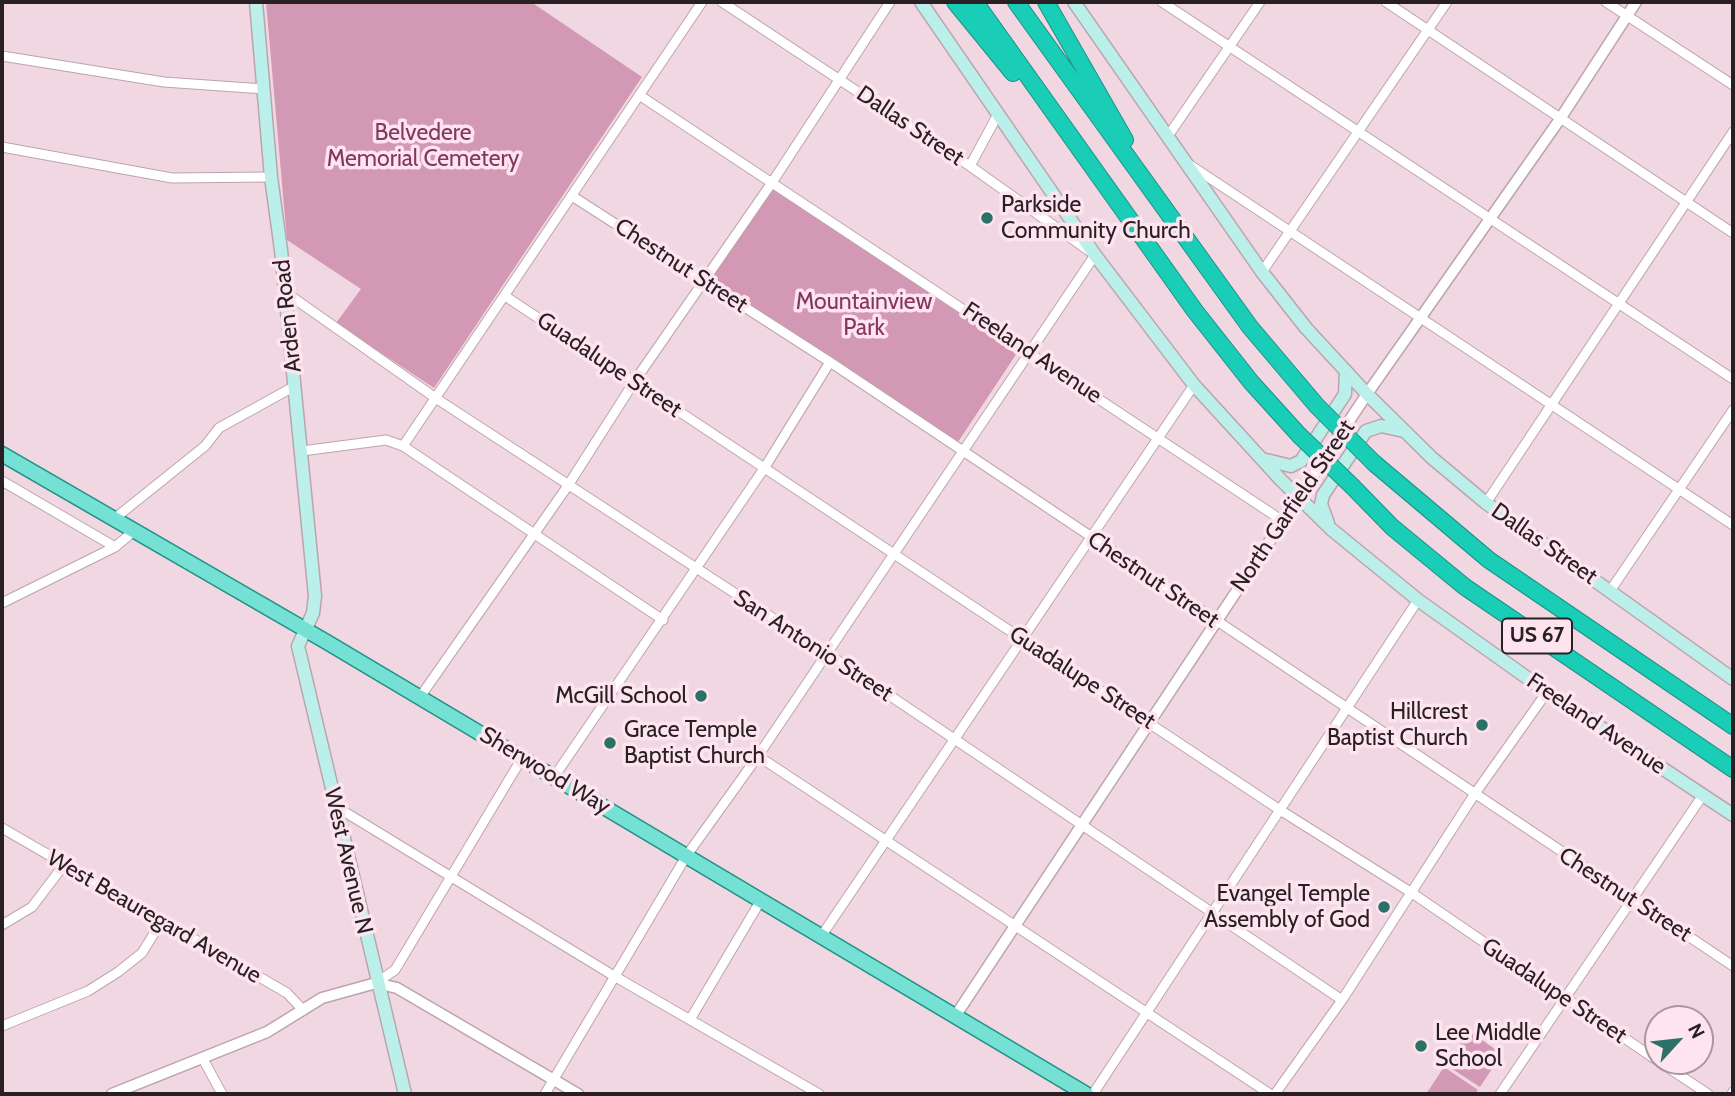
<!DOCTYPE html>
<html>
<head>
<meta charset="utf-8">
<style>
  body { margin:0 }
  #map { position:relative; width:1735px; height:1096px; overflow:hidden; background:#f0d7e2; font-family:Cabin,sans-serif }
  canvas { display:block }
  .frame { position:absolute; inset:0; border:4px solid #292024; pointer-events:none }
  .north { position:absolute; left:1644px; top:1005px; width:70px; height:70px; box-sizing:border-box; background:#fee4ef; border:2px solid #a9969e; border-radius:50%; rotate:63deg; font-size:19px; font-weight:700; line-height:28px; text-align:center; color:#292024 }
  .north::after { content:''; display:block; margin:auto; width:24px; height:32px; background:#2b7166; clip-path:polygon(50% 0,100% 100%,50% 72%,0 100%) }
</style>
</head>
<body>
<div id="map">
<canvas width="1735" height="1096"></canvas>
<div class="frame"></div>
<div class="north">N</div>
</div>
<script>
const ctx = document.querySelector('canvas').getContext('2d');
ctx.lineJoin = 'round';
function fill(path, color) {
  ctx.fillStyle = color;
  ctx.fill(path, 'evenodd');
}
function poly(rows) {
  const path = new Path2D();
  for (const r of rows) {
    path.moveTo(r[0], r[1]);
    for (let i = 2; i < r.length; i += 2) path.lineTo(r[i], r[i + 1]);
  }
  return path;
}
function strokePath(path, color, width, dash) {
  ctx.strokeStyle = color;
  ctx.lineWidth = width;
  ctx.lineCap = dash ? 'butt' : 'round';
  ctx.setLineDash(dash || []);
  ctx.stroke(path);
}
function label(font, color, halo, rows, align = 'center') {
  ctx.font = font + ' Cabin,sans-serif';
  ctx.lineWidth = 7;
  ctx.setLineDash([]);
  ctx.textBaseline = 'middle';
  ctx.strokeStyle = halo;
  ctx.fillStyle = color;
  for (const [text, x, y, turn = 0] of rows) {
    ctx.save();
    ctx.translate(x, y);
    ctx.rotate((+turn || 0) * Math.PI / 180);
    ctx.textAlign = isNaN(turn) ? turn : align;
    if (halo) ctx.strokeText(text, 0, 0);
    ctx.fillText(text, 0, 0);
    ctx.restore();
  }
}
fill(poly([
  [266,2,531,2,642,77,434,388,336,323,361,289,287,240],
  [772,186,1019,350,956,445,710,281],
  [1469,1031,1502,1054,1480,1087,1446,1065],
  [1444,1067,1478,1090,1475,1094,1426,1094]
]), '#d398b3');
const minor = poly([
  [1162,2,1733,379],
  [1386,2,1733,233],
  [1606,2,1733,85],
  [2,56,164,82,264,89],
  [639,95,1283,521],
  [1168,136,1260,2],
  [2,147,172,178,271,177],
  [1190,165,1733,525],
  [970,166,997,116],
  [572,196,830,362,1733,966],
  [1262,272,1447,2],
  [285,292,437,399,825,652,1342,1000],
  [505,296,1280,810,1412,893,1658,1061],
  [403,446,663,620],
  [302,451,386,440,403,446,702,2],
  [2,481,115,547],
  [1486,503,1733,132],
  [114,519,205,446,219,428,295,386],
  [1610,591,1733,410],
  [2,603,115,547,134,531],
  [420,697,567,487,634,382,773,181,890,2],
  [758,756,1270,1094],
  [554,777,765,467,830,362],
  [335,806,614,976,819,1094],
  [2,828,287,993,303,1010],
  [2,925,32,907,63,866],
  [822,935,1194,385],
  [376,983,395,970,522,758],
  [691,1018,761,900],
  [2,1026,88,991,118,972,142,953,161,922],
  [203,1059,222,1094],
  [1658,1061,1708,1094],
  [545,1094,687,855,758,756,1095,255,970,166,722,2],
  [1093,1094,1418,600],
  [1275,1094,1342,1000,1474,795,1547,692],
  [1500,1094,1703,795],
  [1732,1094,1733,1092]
]);
const tertiary = poly([
  [956,1015,1367,394,1560,119,1636,2],
  [112,1094,267,1032,322,998,376,983,397,988,578,1094]
]);
const secondary = poly([
  [256,2,271,177,281,250,315,596,313,613,298,646,405,1094],
  [921,2,1095,255,1194,385,1280,479,1331,529,1418,600,1547,692,1733,815],
  [1074,2,1262,272,1306,328,1367,394,1432,458,1486,503,1733,679],
  [1262,459,1291,466,1301,461,1345,394,1346,371],
  [1328,523,1321,504,1323,495,1366,431,1381,426,1404,431]
]);
const primary = poly([
  [2,454,325,641,1086,1094]
]);
const motorway = poly([
  [955,2,1013,73],
  [975,2,1195,311,1251,382,1299,435],
  [1016,2,1250,327,1317,406],
  [1046,2,1125,140],
  [1374,463,1489,560,1733,726],
  [1353,487,1392,527,1465,587,1733,769]
]);
strokePath(minor, '#bca4ae', 11);
strokePath(tertiary, '#bca4ae', 13);
strokePath(secondary, '#bca4ae', 15);
strokePath(primary, '#1f9084', 17);
strokePath(motorway, '#1f9084', 18);
strokePath(minor, '#fff', 9);
strokePath(tertiary, '#fff', 10);
strokePath(secondary, '#baf0e9', 12);
strokePath(primary, '#75e1d4', 14);
strokePath(motorway, '#19cdb7', 16);
const motorwayBridge = poly([
  [1317,406,1374,463],
  [1299,435,1353,487]
]);
strokePath(motorwayBridge, '#1f9084', 18, []);
strokePath(motorwayBridge, '#19cdb7', 16);
for (const [x, y, r, color] of [
  [987,218,7,"#2b7166"],
  [701,696,7,"#2b7166"],
  [1482,725,7,"#2b7166"],
  [610,743,7,"#2b7166"],
  [1384,907,7,"#2b7166"],
  [1421,1046,7,"#2b7166"]
]) {
  const dot = new Path2D();
  dot.arc(x, y, r, 0, 2 * Math.PI);
  ctx.fillStyle = color;
  ctx.fill(dot);
  strokePath(dot, '#fee4ef', 2.5);
}
for (const [x, y, w] of [
  [1537,636,70]
]) {
  const box = new Path2D();
  box.roundRect(x - w / 2, y - 17.5, w, 35, 5);
  ctx.fillStyle = '#fee4ef';
  ctx.fill(box);
  strokePath(box, '#292024', 2);
}
label('bold 21px', '#292024', null, [
  ["US 67",1537,636]
]);
label('23px', '#292024', '#fee4ef', [
  ["Dallas Street",910,126,34],
  ["Chestnut Street",681,266,33],
  ["Arden Road",288,316,-96],
  ["Freeland Avenue",1032,353,34],
  ["Guadalupe Street",609,365,34],
  ["North Garfield Street",1293,506,-56],
  ["Dallas Street",1544,544,35],
  ["Chestnut Street",1153,580,34],
  ["San Antonio Street",813,646,33],
  ["Guadalupe Street",1082,678,33],
  ["Freeland Avenue",1596,724,34],
  ["Sherwood Way",545,771,31],
  ["West Avenue N",348,861,77],
  ["Chestnut Street",1625,895,33],
  ["West Beauregard Avenue",154,917,30],
  ["Guadalupe Street",1554,991,34]
]);
label('23px', '#82385f', '#fee4ef', [
  ["Belvedere",423,133],
  ["Memorial Cemetery",423,159],
  ["Mountainview",864,302],
  ["Park",864,328]
]);
label('23px', '#292024', '#fee4ef', [
  ["Parkside",1001,205],
  ["Community Church",1001,231],
  ["McGill School",687,696,"right"],
  ["Hillcrest",1468,712,"right"],
  ["Baptist Church",1468,738,"right"],
  ["Grace Temple",624,730],
  ["Baptist Church",624,756],
  ["Evangel Temple",1370,894,"right"],
  ["Assembly of God",1370,920,"right"],
  ["Lee Middle",1435,1033],
  ["School",1435,1059]
], 'left');
</script>
</body>
</html>
